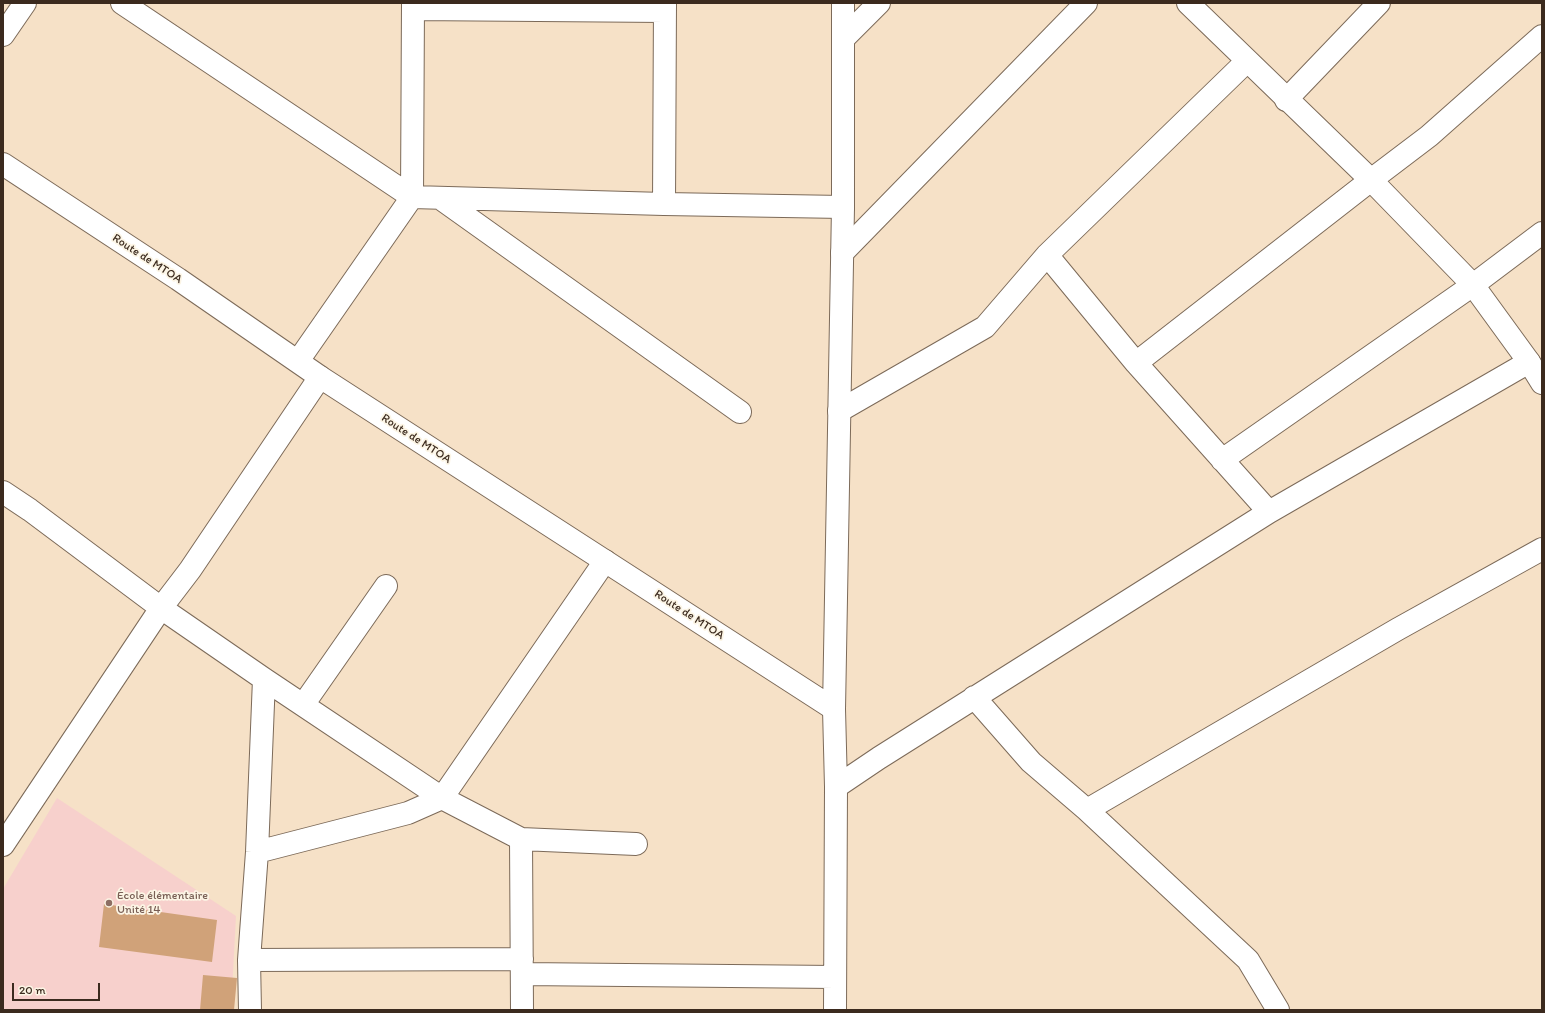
<!DOCTYPE html>
<html>
<head>
<meta charset="utf-8">
<style>
  body { margin:0 }
  #map { position:relative; width:1545px; height:1013px; overflow:hidden; background:#f6e1c7; font-family:Itim,sans-serif }
  canvas { display:block }
  .frame { position:absolute; inset:0; border:4px solid #3b2a1e; pointer-events:none }
  .scale { position:absolute; left:12px; top:983px; width:88px; height:18px; box-sizing:border-box; border:2px solid #3b2a1e; border-top:0; padding-left:5px; font-size:12px; line-height:14px; white-space:nowrap; color:#3b2a1e; -webkit-text-stroke:3px #fcf5e5; paint-order:stroke }
</style>
</head>
<body>
<div id="map">
<canvas width="1545" height="1013"></canvas>
<div class="frame"></div>
<div class="scale">20 m</div>
</div>
<script>
const ctx = document.querySelector('canvas').getContext('2d');
ctx.lineJoin = 'round';
function fill(path, color) {
  ctx.fillStyle = color;
  ctx.fill(path, 'evenodd');
}
function poly(rows) {
  const path = new Path2D();
  for (const r of rows) {
    path.moveTo(r[0], r[1]);
    for (let i = 2; i < r.length; i += 2) path.lineTo(r[i], r[i + 1]);
  }
  return path;
}
function strokePath(path, color, width, dash) {
  ctx.strokeStyle = color;
  ctx.lineWidth = width;
  ctx.lineCap = dash ? 'butt' : 'round';
  ctx.setLineDash(dash || []);
  ctx.stroke(path);
}
function label(font, color, halo, rows, align = 'center') {
  ctx.font = font + ' Itim,sans-serif';
  ctx.lineWidth = 3.5;
  ctx.setLineDash([]);
  ctx.textBaseline = 'middle';
  ctx.strokeStyle = halo;
  ctx.fillStyle = color;
  for (const [text, x, y, turn = 0] of rows) {
    ctx.save();
    ctx.translate(x, y);
    ctx.rotate((+turn || 0) * Math.PI / 180);
    ctx.textAlign = isNaN(turn) ? turn : align;
    if (halo) ctx.strokeText(text, 0, 0);
    ctx.fillText(text, 0, 0);
    ctx.restore();
  }
}
fill(poly([
  [57,798,236,916,231,1010,3,1010,3,889]
]), '#f7d0cc');
fill(poly([
  [104,904,217,920,212,962,99,947],
  [203,975,237,978,234,1010,200,1010]
]), '#d0a279');
const minor = poly([
  [122,3,412,197,664,204,843,207],
  [413,9,665,11],
  [3,35,25,3],
  [843,39,879,3],
  [1286,100,1379,3],
  [440,198,740,412],
  [664,204,665,3],
  [842,253,1086,3],
  [1047,255,1136,363,1269,512],
  [298,361,412,197,413,3],
  [1136,363,1371,180,1429,136,1542,36],
  [839,411,985,327,1047,255,1247,61],
  [1222,460,1473,285,1542,233],
  [3,492,30,510,161,608,264,679,442,798,521,839,636,844],
  [974,697,1031,762,1087,810,1248,960,1278,1010],
  [303,705,386,586],
  [834,709,836,787,835,1010],
  [836,787,879,758,1269,512,1529,362],
  [1087,810,1398,629,1542,549],
  [521,839,522,1010],
  [3,845,161,608,190,570,320,377],
  [257,852,408,813,442,798,605,561],
  [249,960,522,959],
  [522,974,835,977],
  [250,1010,249,960,257,852,264,679]
]);
const tertiary = poly([
  [1188,3,1371,180,1473,285,1529,362,1542,383],
  [3,164,178,279,320,377,834,709],
  [834,709,843,207,843,3]
]);
strokePath(minor, '#7c6a59', 24);
strokePath(tertiary, '#7c6a59', 24);
strokePath(minor, '#fff', 22);
strokePath(tertiary, '#fff', 22);
for (const [x, y, r, color] of [
  [109,903,4,"#8d6e63"]
]) {
  const dot = new Path2D();
  dot.arc(x, y, r, 0, 2 * Math.PI);
  ctx.fillStyle = color;
  ctx.fill(dot);
  strokePath(dot, '#fcf5e5', 1.5);
}
label('12px', '#3b2a1e', '#fcf5e5', [
  ["Route de MTOA",147,259,33],
  ["Route de MTOA",416,439,33],
  ["Route de MTOA",689,615,33]
]);
label('12px', '#785e54', '#fcf5e5', [
  ["École élémentaire",117,896],
  ["Unité 14",117,910]
], 'left');
</script>
</body>
</html>
